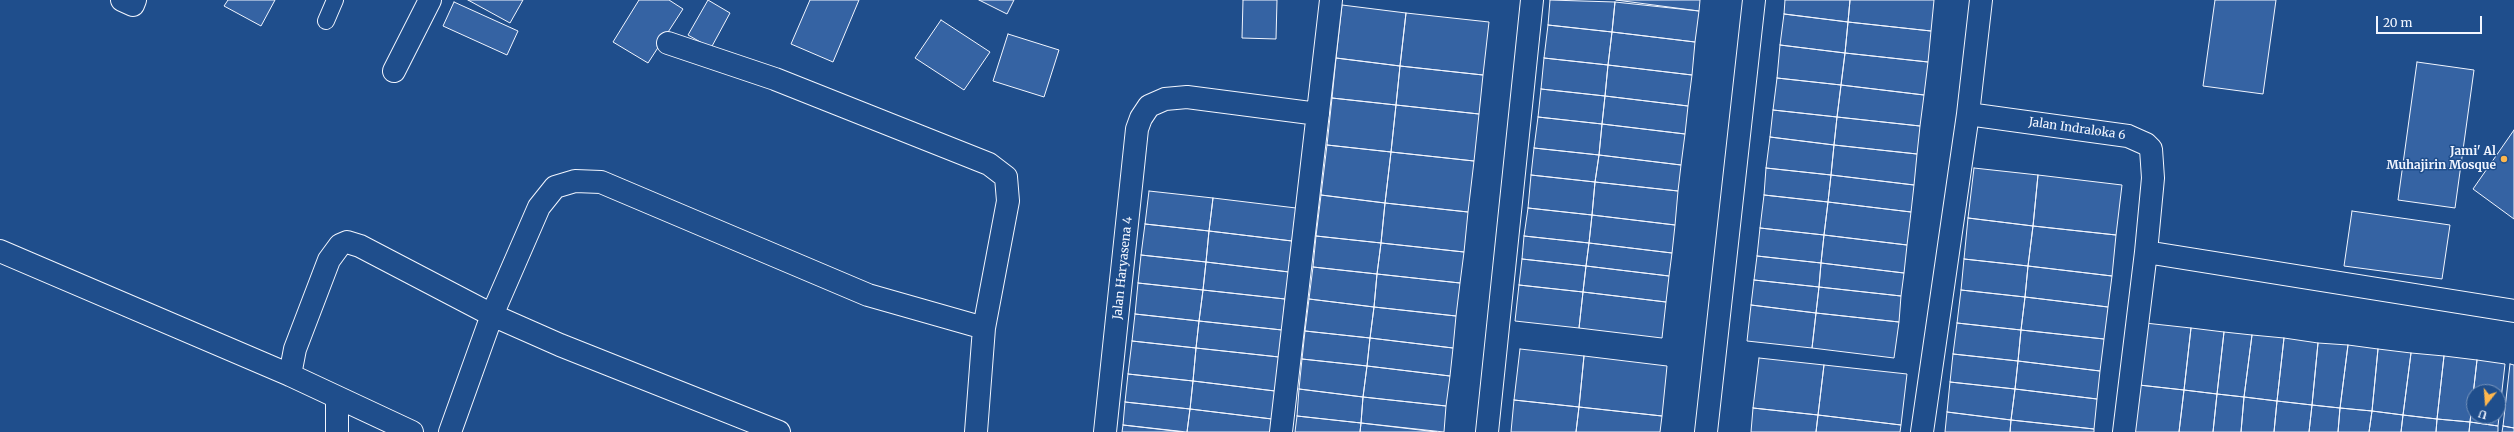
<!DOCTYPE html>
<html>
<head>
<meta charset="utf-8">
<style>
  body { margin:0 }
  #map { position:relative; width:2514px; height:432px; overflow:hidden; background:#1f4e8c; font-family:Merriweather,serif }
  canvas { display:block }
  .north { position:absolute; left:2466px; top:384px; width:40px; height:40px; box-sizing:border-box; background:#1f4e8c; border:1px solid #7391ba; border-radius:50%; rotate:197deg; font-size:11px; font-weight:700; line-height:16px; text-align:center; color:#f2f6ff }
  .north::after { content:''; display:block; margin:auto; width:14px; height:18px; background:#ffb74d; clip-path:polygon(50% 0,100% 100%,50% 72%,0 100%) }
  .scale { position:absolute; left:2376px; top:16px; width:106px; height:18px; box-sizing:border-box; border:2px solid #f2f6ff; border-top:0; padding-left:5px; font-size:12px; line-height:14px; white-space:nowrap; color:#f2f6ff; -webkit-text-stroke:3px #1f4e8c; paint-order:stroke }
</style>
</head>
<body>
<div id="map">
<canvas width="2514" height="432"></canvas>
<div class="north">U</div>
<div class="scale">20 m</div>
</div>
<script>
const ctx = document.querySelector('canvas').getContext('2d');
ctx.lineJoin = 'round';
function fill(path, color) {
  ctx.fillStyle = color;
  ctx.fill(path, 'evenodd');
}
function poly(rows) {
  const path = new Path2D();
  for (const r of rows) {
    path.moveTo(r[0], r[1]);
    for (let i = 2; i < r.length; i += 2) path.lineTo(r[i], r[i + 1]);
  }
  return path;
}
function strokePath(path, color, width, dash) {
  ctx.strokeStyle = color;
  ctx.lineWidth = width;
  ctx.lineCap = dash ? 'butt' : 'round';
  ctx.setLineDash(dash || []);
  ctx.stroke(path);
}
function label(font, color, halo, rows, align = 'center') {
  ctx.font = font + ' Merriweather,serif';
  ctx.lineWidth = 3;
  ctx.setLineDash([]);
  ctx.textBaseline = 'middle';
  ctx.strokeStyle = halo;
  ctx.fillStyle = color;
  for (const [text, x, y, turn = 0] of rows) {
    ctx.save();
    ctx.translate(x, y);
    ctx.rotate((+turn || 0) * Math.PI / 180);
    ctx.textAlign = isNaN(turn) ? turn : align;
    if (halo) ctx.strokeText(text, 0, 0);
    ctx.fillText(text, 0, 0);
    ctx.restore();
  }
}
const building = poly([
  [228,0,275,0,261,26,224,6,228,0],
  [468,0,523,0,510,23,468,0],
  [639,0,669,0,683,9,648,63,613,42,639,0],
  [708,0,730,13,711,48,688,35,708,0],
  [810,0,859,0,833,62,791,44,810,0],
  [979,0,1014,0,1007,14,979,0],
  [1243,0,1277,0,1276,39,1242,38,1243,0],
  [1550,0,1615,2,1612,32,1548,25,1550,0],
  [1616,0,1700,0,1699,11,1616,0],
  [1785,0,1850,0,1848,22,1784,14,1785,0],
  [1850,0,1934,0,1931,31,1848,22,1850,0],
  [2215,0,2276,0,2263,94,2203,86,2215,0],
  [454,2,518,31,507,55,443,26,454,2],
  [1615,2,1699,11,1695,42,1612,32,1615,2],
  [1342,5,1406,13,1400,66,1336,58,1342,5],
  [1406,13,1489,22,1483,75,1400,66,1406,13],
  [1784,14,1848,22,1845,53,1780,45,1784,14],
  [941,20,990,52,964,90,915,58,941,20],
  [1848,22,1931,31,1928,62,1845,53,1848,22],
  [1548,25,1612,32,1608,65,1544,58,1548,25],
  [1612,32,1695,42,1692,75,1608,65,1612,32],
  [1008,34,1059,50,1044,97,993,81,1008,34],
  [1780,45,1845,53,1841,85,1777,78,1780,45],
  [1845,53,1928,62,1924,95,1841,85,1845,53],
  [1336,58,1400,66,1396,105,1332,98,1336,58],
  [1544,58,1608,65,1605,96,1541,89,1544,58],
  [2417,62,2474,70,2455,208,2398,200,2417,62],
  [1608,65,1692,75,1688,106,1605,96,1608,65],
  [1400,66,1483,75,1479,114,1396,105,1400,66],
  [1777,78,1841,85,1837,117,1773,110,1777,78],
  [1841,85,1924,95,1920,126,1837,117,1841,85],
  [1541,89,1605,96,1602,124,1538,117,1541,89],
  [1605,96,1688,106,1685,134,1602,124,1605,96],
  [1332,98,1396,105,1391,152,1327,145,1332,98],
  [1396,105,1479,114,1474,161,1391,152,1396,105],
  [1773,110,1837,117,1834,145,1770,137,1773,110],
  [1538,117,1602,124,1599,155,1534,148,1538,117],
  [1837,117,1920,126,1917,154,1834,145,1837,117],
  [1602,124,1685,134,1681,165,1599,155,1602,124],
  [2514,130,2514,219,2473,189,2514,130],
  [1770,137,1834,145,1831,175,1766,168,1770,137],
  [1327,145,1391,152,1385,203,1321,195,1327,145],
  [1834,145,1917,154,1914,185,1831,175,1834,145],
  [1534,148,1599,155,1595,182,1531,175,1534,148],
  [1391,152,1474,161,1468,212,1385,203,1391,152],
  [1599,155,1681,165,1678,191,1595,182,1599,155],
  [1766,168,1831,175,1828,202,1764,195,1766,168],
  [1974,168,2038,175,2033,226,1968,218,1974,168],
  [1531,175,1595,182,1592,215,1528,208,1531,175],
  [1831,175,1914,185,1911,212,1828,202,1831,175],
  [2038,175,2122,185,2116,235,2033,226,2038,175],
  [1595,182,1678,191,1675,225,1592,215,1595,182],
  [1149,191,1213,198,1209,231,1145,224,1149,191],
  [1321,195,1385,203,1381,243,1316,236,1321,195],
  [1764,195,1828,202,1824,235,1760,228,1764,195],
  [1213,198,1296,208,1292,241,1209,231,1213,198],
  [1828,202,1911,212,1907,245,1824,235,1828,202],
  [1385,203,1468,212,1464,252,1381,243,1385,203],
  [1528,208,1592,215,1589,243,1524,236,1528,208],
  [2352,211,2450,225,2442,279,2344,266,2352,211],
  [1592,215,1675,225,1672,253,1589,243,1592,215],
  [1968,218,2033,226,2028,266,1964,259,1968,218],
  [1145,224,1209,231,1206,262,1141,255,1145,224],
  [2033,226,2116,235,2112,276,2028,266,2033,226],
  [1760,228,1824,235,1821,263,1757,256,1760,228],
  [1209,231,1292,241,1289,272,1206,262,1209,231],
  [1824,235,1907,245,1904,273,1821,263,1824,235],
  [1316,236,1381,243,1377,274,1313,267,1316,236],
  [1524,236,1589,243,1586,266,1522,259,1524,236],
  [1381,243,1464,252,1460,283,1377,274,1381,243],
  [1589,243,1672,253,1669,276,1586,266,1589,243],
  [1141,255,1206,262,1203,290,1138,283,1141,255],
  [1757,256,1821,263,1819,287,1754,280,1757,256],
  [1522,259,1586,266,1583,292,1519,285,1522,259],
  [1964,259,2028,266,2025,297,1961,290,1964,259],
  [1206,262,1289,272,1285,299,1203,290,1206,262],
  [1821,263,1904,273,1901,296,1819,287,1821,263],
  [1586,266,1669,276,1666,302,1583,292,1586,266],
  [2028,266,2112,276,2108,307,2025,297,2028,266],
  [1313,267,1377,274,1374,307,1309,299,1313,267],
  [1377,274,1460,283,1456,316,1374,307,1377,274],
  [1754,280,1819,287,1816,313,1751,305,1754,280],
  [1138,283,1203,290,1199,321,1135,314,1138,283],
  [1519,285,1583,292,1579,328,1515,321,1519,285],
  [1819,287,1901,296,1899,322,1816,313,1819,287],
  [1203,290,1285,299,1282,330,1199,321,1203,290],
  [1961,290,2025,297,2021,330,1957,323,1961,290],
  [1583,292,1666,302,1662,338,1579,328,1583,292],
  [2025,297,2108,307,2104,339,2021,330,2025,297],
  [1309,299,1374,307,1370,338,1305,331,1309,299],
  [1751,305,1816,313,1812,348,1747,341,1751,305],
  [1374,307,1456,316,1453,348,1370,338,1374,307],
  [1816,313,1899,322,1894,358,1812,348,1816,313],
  [1135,314,1199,321,1196,348,1132,341,1135,314],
  [1199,321,1282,330,1279,357,1196,348,1199,321],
  [1957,323,2021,330,2018,361,1953,354,1957,323],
  [2145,323,2191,328,2184,390,2139,385,2145,323],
  [2191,328,2224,332,2217,394,2184,390,2191,328],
  [2021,330,2104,339,2100,371,2018,361,2021,330],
  [1305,331,1370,338,1367,366,1302,359,1305,331],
  [2224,332,2252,335,2244,397,2217,394,2224,332],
  [2252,335,2284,338,2277,401,2244,397,2252,335],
  [1370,338,1453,348,1450,376,1367,366,1370,338],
  [2284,338,2318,343,2312,405,2277,401,2284,338],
  [1132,341,1196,348,1193,381,1128,374,1132,341],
  [2318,343,2348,345,2340,408,2312,405,2318,343],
  [2348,345,2378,349,2372,411,2340,408,2348,345],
  [1196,348,1279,357,1275,391,1193,381,1196,348],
  [1520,349,1584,356,1579,407,1514,400,1520,349],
  [2378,349,2411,353,2403,415,2372,411,2378,349],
  [2411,353,2444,356,2437,419,2403,415,2411,353],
  [1953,354,2018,361,2015,389,1950,382,1953,354],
  [1584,356,1667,366,1662,416,1579,407,1584,356],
  [2444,356,2477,360,2470,422,2437,419,2444,356],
  [1759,358,1824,365,1818,415,1753,408,1759,358],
  [1302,359,1367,366,1363,397,1299,389,1302,359],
  [2477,360,2505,364,2498,426,2470,422,2477,360],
  [2474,392,2498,392,2498,416,2474,416,2474,392],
  [2018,361,2100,371,2097,399,2015,389,2018,361],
  [2510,364,2514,365,2514,428,2503,426,2510,364],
  [1824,365,1907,374,1901,425,1818,415,1824,365],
  [1367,366,1450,376,1446,406,1363,397,1367,366],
  [1128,374,1193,381,1190,409,1125,402,1128,374],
  [1193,381,1275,391,1272,419,1190,409,1193,381],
  [1950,382,2015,389,2011,420,1947,412,1950,382],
  [2139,385,2184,390,2179,432,2133,432,2139,385],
  [1299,389,1363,397,1361,423,1297,416,1299,389],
  [2015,389,2097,399,2094,429,2011,420,2015,389],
  [2184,390,2217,394,2213,432,2179,432,2184,390],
  [2217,394,2244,397,2241,432,2213,432,2217,394],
  [1363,397,1446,406,1444,432,1361,423,1363,397],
  [2244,397,2277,401,2274,432,2241,432,2244,397],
  [1514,400,1579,407,1576,432,1511,432,1514,400],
  [2277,401,2312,405,2309,432,2274,432,2277,401],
  [1125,402,1190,409,1187,432,1123,425,1125,402],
  [2312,405,2340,408,2338,432,2309,432,2312,405],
  [1579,407,1662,416,1660,432,1576,432,1579,407],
  [1753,408,1818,415,1816,432,1751,432,1753,408],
  [2340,408,2372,411,2369,432,2338,432,2340,408],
  [1190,409,1272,419,1271,432,1187,432,1190,409],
  [2372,411,2403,415,2401,432,2369,432,2372,411],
  [1947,412,2011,420,2010,432,1945,432,1947,412],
  [1818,415,1901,425,1900,432,1816,432,1818,415],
  [2403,415,2437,419,2436,432,2401,432,2403,415],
  [1297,416,1361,423,1360,432,1295,432,1297,416],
  [2437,419,2470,422,2469,432,2436,432,2437,419],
  [2011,420,2094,429,2094,432,2010,432,2011,420],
  [2470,422,2498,426,2498,432,2469,432,2470,422],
  [1361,423,1437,432,1360,432,1361,423],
  [1123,425,1183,432,1122,432,1123,425],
  [2503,426,2514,428,2514,432,2502,432,2503,426]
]);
fill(building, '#3563a3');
strokePath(building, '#f2f6ff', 1);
const service = poly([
  [326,21,335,0]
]);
const minor = poly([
  [122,0,133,5,135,0],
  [668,43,775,79,989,164,1006,177,1008,201,984,328,976,432],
  [394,71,430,0],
  [1968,114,2128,136,2146,144,2151,149,2153,178,2146,252,2124,432],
  [0,251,290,375,412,432],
  [2146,252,2514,311],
  [290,375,295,349,329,260,340,245,347,242,360,246,492,315,560,345,779,432],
  [337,432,337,398],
  [450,432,492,315,539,207,555,187,575,181,601,182,868,295,984,328],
  [1105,432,1137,129,1141,118,1149,106,1165,99,1187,97,1318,114],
  [1281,432,1331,0],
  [1487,432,1532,0],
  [1706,432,1754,0],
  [1922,432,1968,114,1981,0]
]);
strokePath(service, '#f2f6ff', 18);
strokePath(minor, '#f2f6ff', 24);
strokePath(service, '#1f4e8c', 16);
strokePath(minor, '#1f4e8c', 22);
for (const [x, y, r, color] of [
  [2504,159,4,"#ffb74d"]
]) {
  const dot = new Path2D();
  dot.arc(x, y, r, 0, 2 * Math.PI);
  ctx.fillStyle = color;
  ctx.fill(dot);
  strokePath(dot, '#1f4e8c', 1.5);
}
label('12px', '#f2f6ff', '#1f4e8c', [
  ["Jalan Indraloka 6",2077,129,8],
  ["Jalan Haryasena 4",1123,268,-84]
]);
label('bold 12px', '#f2f6ff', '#1f4e8c', [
  ["Jami' Al",2496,152],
  ["Muhajirin Mosque",2496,166]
], 'right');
</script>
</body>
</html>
